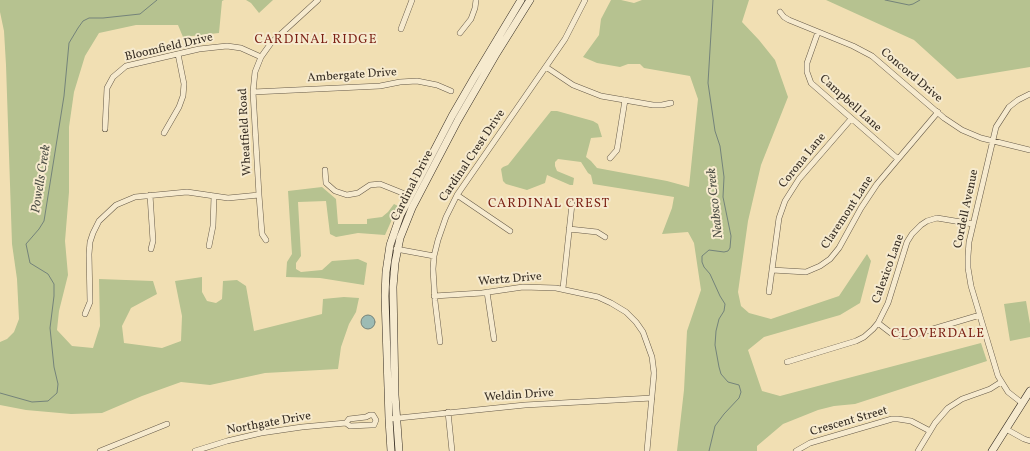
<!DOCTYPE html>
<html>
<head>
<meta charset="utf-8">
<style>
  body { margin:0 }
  canvas { display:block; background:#f1dfb3 }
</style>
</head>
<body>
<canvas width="1030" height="451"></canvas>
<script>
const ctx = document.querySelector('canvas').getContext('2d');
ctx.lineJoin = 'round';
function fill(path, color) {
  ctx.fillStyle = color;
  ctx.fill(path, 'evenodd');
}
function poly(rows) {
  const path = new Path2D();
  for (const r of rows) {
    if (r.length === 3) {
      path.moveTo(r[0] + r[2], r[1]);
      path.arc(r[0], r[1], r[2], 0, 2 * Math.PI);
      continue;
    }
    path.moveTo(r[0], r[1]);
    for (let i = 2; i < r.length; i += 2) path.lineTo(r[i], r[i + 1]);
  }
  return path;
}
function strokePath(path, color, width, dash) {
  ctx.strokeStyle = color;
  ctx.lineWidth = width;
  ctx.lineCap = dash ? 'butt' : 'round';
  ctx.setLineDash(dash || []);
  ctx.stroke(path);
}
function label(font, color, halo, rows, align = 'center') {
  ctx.font = font + ' Vollkorn,serif';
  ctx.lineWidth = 4;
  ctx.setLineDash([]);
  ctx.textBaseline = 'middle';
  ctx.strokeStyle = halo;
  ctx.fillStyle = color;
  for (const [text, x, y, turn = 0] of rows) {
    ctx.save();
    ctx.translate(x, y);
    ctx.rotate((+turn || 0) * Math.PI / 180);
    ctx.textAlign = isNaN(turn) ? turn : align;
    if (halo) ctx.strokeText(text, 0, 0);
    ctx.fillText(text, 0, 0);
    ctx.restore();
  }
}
fill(poly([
  [0,0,224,0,222,1,219,33,183,37,178,25,136,25,99,33,85,56,74,92,69,127,69,192,65,241,68,275,59,311,57,330,72,346,93,348,100,326,99,279,153,281,157,294,131,308,122,326,124,343,162,348,181,341,182,316,175,281,202,277,202,292,207,301,216,303,222,299,223,281,237,280,246,286,254,331,322,314,323,299,344,297,359,298,356,312,349,324,341,347,338,369,265,373,210,385,181,382,142,396,102,413,71,414,26,410,0,405,0,342,7,339,14,332,19,319,17,279,12,244,6,65,4,31,0,12],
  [246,0,273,0,259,13,251,3],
  [611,0,621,0,634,3,642,0,749,0,742,22,759,40,775,60,788,97,761,165,748,221,738,292,741,306,749,313,771,319,839,296,867,254,871,261,860,303,840,315,764,337,748,350,762,391,780,396,981,343,987,361,855,404,834,406,818,410,783,424,757,446,757,451,677,451,684,390,687,331,701,290,694,243,688,232,662,234,672,208,674,197,593,184,591,175,588,173,581,162,558,159,555,162,555,166,557,171,574,178,573,185,570,185,547,175,545,183,527,190,506,184,503,181,501,169,503,167,508,165,551,111,557,111,593,121,598,124,602,137,591,138,586,157,591,161,597,168,667,181,689,187,698,99,690,76,644,68,640,64,628,64,620,67,597,63,583,57,599,35,601,19],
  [826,0,1030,0,1030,67,957,79,914,40],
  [322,187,336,199,338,224,367,224,367,219,382,217,388,212,394,204,398,206,385,235,358,233,336,237,330,234,326,201,298,202,301,256,296,263,296,269,301,272,322,270,332,261,358,259,367,263,364,285,320,278,286,277,287,262,292,254,288,191],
  [1026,301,1030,324,1030,337,1010,341,1004,304]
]), '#b6c290');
const water = poly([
  [368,322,7]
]);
fill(water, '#9cbbb4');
strokePath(water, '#74837a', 1);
strokePath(poly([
  [885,0,909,5,913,4,920,0],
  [0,393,32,402,48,401,57,393,58,384,54,367,50,328,54,296,54,284,48,274,30,263,26,244,39,229,44,221,64,96,69,43,78,28,83,21,89,18,103,18,140,14,157,0],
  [709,451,715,426,724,414,739,398,741,392,739,385,728,382,721,374,719,367,715,345,716,331,719,319,724,311,725,304,720,296,710,274,704,267,702,262,702,256,709,250,724,252,728,251,730,248,731,236,723,197,724,177,720,146,715,131,708,83,713,0]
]), '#74837a', 1);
const street = poly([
  [780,12,784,17,789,20,853,46,872,56,944,118,962,130,981,138,1030,150],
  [401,29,412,0],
  [818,32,807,63,807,72,811,83,898,159],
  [460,33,471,19,475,8,476,0],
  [546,67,573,85,601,96,653,105,662,105,671,103],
  [253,92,380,86,400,82,417,81,437,85,451,91],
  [105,129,107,88,113,77,126,66,199,49,227,46,241,48,261,57],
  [164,133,179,107,183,96,184,84,178,54],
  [610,158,617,150,625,100],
  [325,170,326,183,335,191,347,195,358,193,370,185,380,184,410,196],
  [150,195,153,241,151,249],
  [457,195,510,231],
  [569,229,597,232,605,237],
  [266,240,262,234,259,195,253,92,255,72,261,57,271,43,318,0],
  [209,246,213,226,214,196],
  [396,249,434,256],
  [772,270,806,272,820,266,830,259,839,248,861,208,877,184,938,112],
  [563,288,572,204],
  [487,292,494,339],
  [769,292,779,218,785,201,799,179,851,119],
  [434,296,482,293,523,287,556,288,598,297,611,303,626,312,636,322,643,332,652,357,654,373,647,451],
  [85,314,90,302,89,254,90,242,93,233,99,221,116,205,135,197,187,192,228,198,259,195],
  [878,323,891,333,906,337,980,315],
  [440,342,435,301,433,269,434,256,438,240,446,217,457,195,565,39,585,0],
  [787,362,856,341,864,337,873,329,878,323,888,303,907,242,912,234,921,225,927,221,937,218,973,224],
  [1022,403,1008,392,998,376,971,286,968,268,968,256,969,242,996,127,1009,107,1018,100,1030,94],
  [448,412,452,451],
  [389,419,525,405,652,398],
  [1006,429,1024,439,1030,441],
  [100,451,167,424],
  [195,451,227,441,261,433,302,427,346,423,350,426,371,425,374,425,376,420,373,415,370,415,366,417,349,419,346,423],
  [796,451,810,443,892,419,898,419,911,421,930,431],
  [918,451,935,423,948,408,962,399,990,389,1001,382]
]);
const secondary = poly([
  [391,451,389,419,385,296,386,272,390,245,400,216,452,116,474,78,521,0],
  [399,451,395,395,393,287,395,263,400,238,412,208,458,120,495,56,530,0],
  [992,451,1030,391]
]);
strokePath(street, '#665a48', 6);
strokePath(secondary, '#372e24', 8);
strokePath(street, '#f6eace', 5);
strokePath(secondary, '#f6eace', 7);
label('12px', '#372e24', '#f6eace', [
  ["Bloomfield Drive",169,48,-13],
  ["Ambergate Drive",352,76,-4],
  ["Concord Drive",911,76,40],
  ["Campbell Lane",850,104,42],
  ["Wheatfield Road",246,132,-93],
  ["Cardinal Crest Drive",473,156,-56],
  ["Corona Lane",803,161,-51],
  ["Cardinal Drive",413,186,-63],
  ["Cordell Avenue",967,209,-78],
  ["Claremont Lane",848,213,-57],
  ["Calexico Lane",889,269,-70],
  ["Wertz Drive",510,280,-5],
  ["Weldin Drive",519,396,-4],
  ["Crescent Street",849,422,-16],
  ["Northgate Drive",269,424,-10]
]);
ctx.letterSpacing = '1px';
label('13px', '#7a1f14', '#f6eace', [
  ["CARDINAL RIDGE",316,41],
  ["CARDINAL CREST",549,205],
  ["CLOVERDALE",938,335]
]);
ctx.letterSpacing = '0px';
label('italic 13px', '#505148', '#f6eace', [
  ["Powells Creek",42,179,-81],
  ["Neabsco Creek",716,203,-96]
]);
</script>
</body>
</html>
